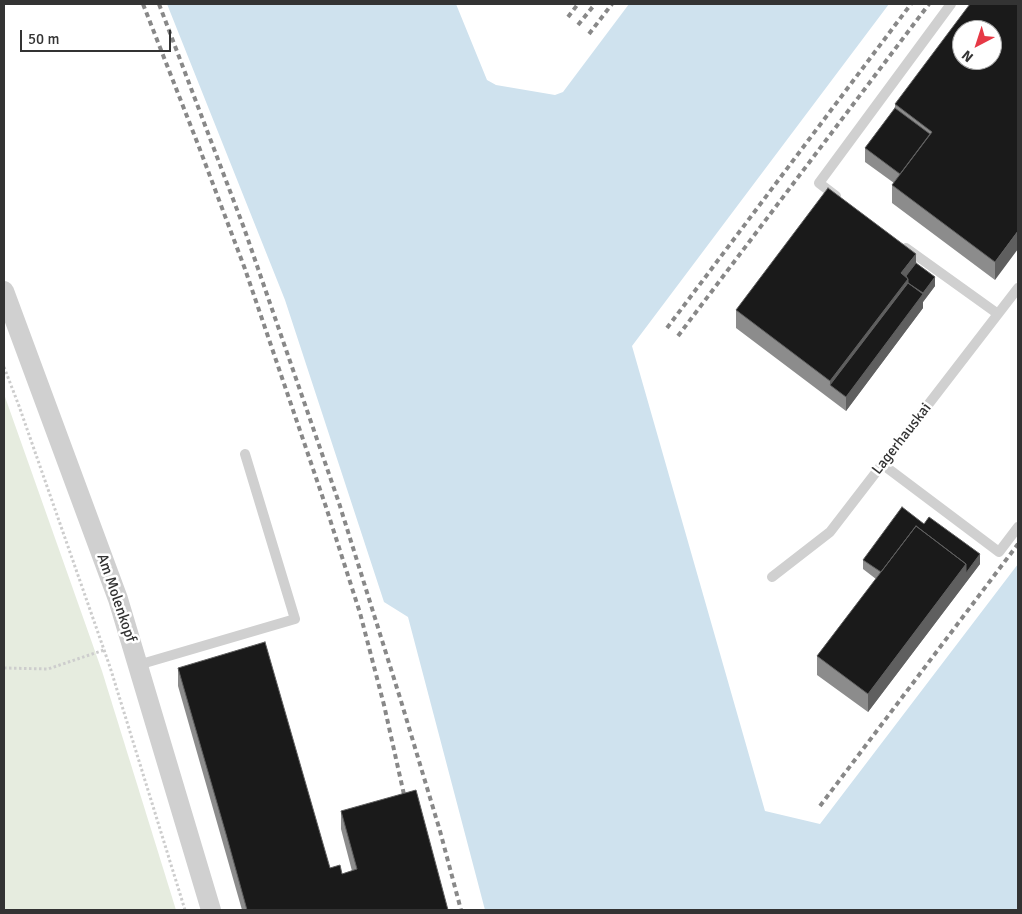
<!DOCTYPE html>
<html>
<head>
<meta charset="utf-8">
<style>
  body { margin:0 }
  #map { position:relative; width:1022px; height:914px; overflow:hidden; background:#fff; font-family:Signika,sans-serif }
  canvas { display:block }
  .frame { position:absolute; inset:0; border:5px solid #333; pointer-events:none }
  .north { position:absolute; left:952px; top:20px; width:50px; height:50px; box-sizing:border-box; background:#fff; border:1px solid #adadad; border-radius:50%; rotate:220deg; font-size:14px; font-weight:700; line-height:20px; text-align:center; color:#333 }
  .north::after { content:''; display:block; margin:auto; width:18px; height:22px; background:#e63946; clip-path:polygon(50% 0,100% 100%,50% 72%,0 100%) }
  .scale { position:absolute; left:20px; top:30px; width:151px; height:22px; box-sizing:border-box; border:2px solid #333; border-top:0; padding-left:6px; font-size:15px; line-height:18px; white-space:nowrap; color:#333; -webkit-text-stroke:4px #fff; paint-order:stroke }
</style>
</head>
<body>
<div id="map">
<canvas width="1022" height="914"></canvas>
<div class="frame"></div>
<div class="north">N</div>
<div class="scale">50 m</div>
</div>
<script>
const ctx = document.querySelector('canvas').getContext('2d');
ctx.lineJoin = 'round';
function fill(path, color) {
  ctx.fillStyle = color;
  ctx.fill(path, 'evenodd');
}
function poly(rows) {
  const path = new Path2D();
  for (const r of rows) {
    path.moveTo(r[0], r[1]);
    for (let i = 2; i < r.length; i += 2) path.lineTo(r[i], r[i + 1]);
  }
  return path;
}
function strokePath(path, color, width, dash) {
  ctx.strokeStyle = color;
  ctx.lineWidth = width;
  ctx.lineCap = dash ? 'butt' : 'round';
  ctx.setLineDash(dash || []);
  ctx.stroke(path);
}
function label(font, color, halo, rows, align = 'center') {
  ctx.font = font + ' Signika,sans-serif';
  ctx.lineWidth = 5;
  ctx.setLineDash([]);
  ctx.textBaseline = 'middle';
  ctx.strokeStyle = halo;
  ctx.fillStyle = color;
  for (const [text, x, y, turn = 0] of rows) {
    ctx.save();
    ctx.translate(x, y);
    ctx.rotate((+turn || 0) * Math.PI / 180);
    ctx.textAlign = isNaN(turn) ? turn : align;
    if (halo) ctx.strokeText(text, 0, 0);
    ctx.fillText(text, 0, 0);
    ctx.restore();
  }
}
fill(poly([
  [4,394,102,671,176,910,4,910]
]), '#e6ecdf');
fill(poly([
  [167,4,456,4,487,80,496,85,555,95,563,92,629,4,889,4,632,346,765,811,820,824,1018,564,1018,910,485,910,408,617,384,602,285,300]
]), '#cfe2ee');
strokePath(poly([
  [4,367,19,406,110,667,185,910],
  [4,668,48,669,104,650]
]), '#cdcdcd', 3, [2.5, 2.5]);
strokePath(poly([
  [836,196,819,183,951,4],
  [906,248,998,314],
  [882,464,999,552,1018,527],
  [772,577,830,532,1018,288],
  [138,665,295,619,245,454]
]), '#d0d0d0', 10);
strokePath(poly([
  [4,291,118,599,211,910]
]), '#d0d0d0', 20);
strokePath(poly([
  [143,4,199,147,245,269,326,507,360,613,384,705,407,808],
  [159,4,244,228,339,503,401,701,440,831,461,910],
  [568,17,578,4],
  [578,25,595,4],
  [589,34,612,4],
  [667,328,911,4],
  [678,336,929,4],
  [820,806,1018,544]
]), '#888', 4, [5, 4]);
fill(poly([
  [1018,4,995,280,892,203,892,185,894,183,865,162,865,148,895,108,895,104],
  [916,263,935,286,923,302,923,308,846,411,736,328,736,310],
  [924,524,980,564,868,712,817,675,817,656,876,579,863,569,863,560],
  [178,668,330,868,342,874,352,871,341,829,341,811,448,910,242,910,178,686]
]), '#8c8c8c');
fill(poly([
  [1018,231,1018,249,995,280,995,262],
  [916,254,916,272,830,385,830,381,901,273],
  [935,277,935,286,923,302,923,308,846,411,846,397],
  [980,554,980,564,868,712,868,694,966,564]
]), '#5f5f5f');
const building = poly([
  [970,4,1018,4,1018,231,995,262,892,185,932,132,895,104,970,4],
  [962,30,992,30,992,60,962,60,962,30],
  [895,108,930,134,900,174,865,148,895,108],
  [828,188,916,254,901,273,908,279,830,381,736,310,828,188],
  [916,263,935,277,923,293,908,283,908,279,906,276,916,263],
  [908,283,923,294,846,397,830,385,908,283],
  [902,507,924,524,929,517,980,554,966,573,966,564,916,526,881,572,863,560,902,507],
  [916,526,966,564,868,694,817,656,916,526],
  [265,642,330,868,340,865,342,874,357,869,341,811,416,790,448,910,247,910,226,834,178,668,265,642]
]);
fill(building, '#1a1a1a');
strokePath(building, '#5f5f5f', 1);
label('15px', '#333', '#fff', [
  ["Lagerhauskai",902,439,-52],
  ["Am Molenkopf",116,598,71]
]);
</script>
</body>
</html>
